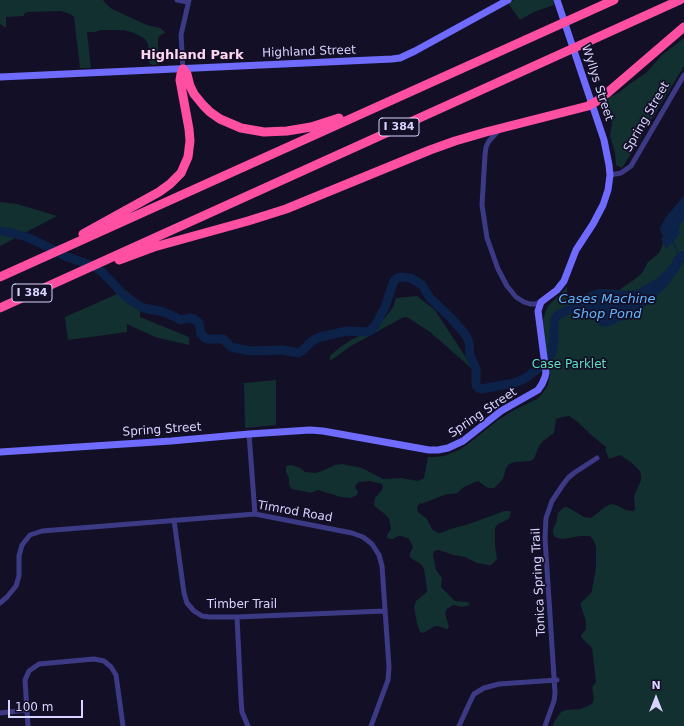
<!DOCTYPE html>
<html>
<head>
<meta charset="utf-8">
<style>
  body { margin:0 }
  #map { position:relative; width:684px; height:726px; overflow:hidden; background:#130f26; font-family:"DejaVu Sans",sans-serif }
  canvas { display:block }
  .north { position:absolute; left:636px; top:678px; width:40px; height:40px; -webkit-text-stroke:3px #130f26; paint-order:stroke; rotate:0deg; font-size:11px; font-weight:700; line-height:16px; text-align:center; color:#d9d4ff }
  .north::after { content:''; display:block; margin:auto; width:14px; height:18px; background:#d9d4ff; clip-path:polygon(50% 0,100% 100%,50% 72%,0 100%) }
  .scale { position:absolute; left:8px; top:700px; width:75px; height:18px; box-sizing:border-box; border:2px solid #d9d4ff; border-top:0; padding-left:5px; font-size:12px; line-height:14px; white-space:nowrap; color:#d9d4ff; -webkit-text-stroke:3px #130f26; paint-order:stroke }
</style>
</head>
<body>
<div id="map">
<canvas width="684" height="726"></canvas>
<div class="north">N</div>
<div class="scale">100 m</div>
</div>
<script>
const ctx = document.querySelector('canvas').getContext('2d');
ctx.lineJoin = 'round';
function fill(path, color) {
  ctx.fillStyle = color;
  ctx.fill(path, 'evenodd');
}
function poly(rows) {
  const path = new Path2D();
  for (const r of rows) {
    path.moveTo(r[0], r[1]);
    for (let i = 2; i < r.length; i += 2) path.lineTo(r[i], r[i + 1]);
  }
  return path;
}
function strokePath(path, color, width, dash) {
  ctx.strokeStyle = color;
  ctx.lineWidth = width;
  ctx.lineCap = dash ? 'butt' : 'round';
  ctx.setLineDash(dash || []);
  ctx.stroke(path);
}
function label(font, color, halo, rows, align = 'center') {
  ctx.font = font + ' "DejaVu Sans",sans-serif';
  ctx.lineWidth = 3.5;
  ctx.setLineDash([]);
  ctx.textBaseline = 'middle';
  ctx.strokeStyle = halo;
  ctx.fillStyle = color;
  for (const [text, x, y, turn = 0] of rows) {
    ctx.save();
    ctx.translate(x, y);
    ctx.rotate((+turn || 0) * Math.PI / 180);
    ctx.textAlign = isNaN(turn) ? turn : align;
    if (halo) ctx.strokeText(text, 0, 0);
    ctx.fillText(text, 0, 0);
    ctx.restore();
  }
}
fill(poly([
  [0,0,103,0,107,5,112,9,147,25,160,28,164,31,165,33,159,36,158,40,158,47,160,59,160,62,158,64,154,65,150,64,149,61,149,53,148,44,145,39,134,33,124,30,101,30,95,32,87,32,91,68,80,68,74,17,70,14,61,11,28,12,24,14,24,16,6,17,6,28,0,24],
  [514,0,553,0,554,5,534,12,520,20,508,3],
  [684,38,684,66,622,168,616,165,615,153,610,136,612,123,609,114,605,109,604,106,610,97,620,92,628,85,646,73,662,55],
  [684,196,684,726,553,726,554,722,561,712,566,710,581,709,592,704,594,698,592,687,596,682,592,648,581,637,582,634,586,629,586,622,581,606,581,603,591,593,592,590,596,568,596,547,594,541,590,536,580,536,563,539,557,538,554,536,553,533,553,529,556,523,558,513,563,508,566,507,569,508,584,517,591,518,605,507,611,504,616,505,626,510,633,511,635,509,634,496,641,480,641,474,639,470,632,463,620,455,609,459,605,449,607,448,589,433,579,423,569,416,562,417,556,419,554,433,543,441,539,446,534,459,530,461,515,462,509,464,506,468,503,479,494,488,488,488,478,481,464,487,457,493,452,494,447,494,421,504,421,502,417,507,418,512,427,519,432,529,438,533,443,532,450,529,469,524,504,511,509,511,511,512,510,516,509,519,498,524,495,528,495,545,497,559,491,565,488,565,477,563,465,557,453,555,445,552,439,550,434,551,433,555,436,570,442,578,441,587,455,601,468,602,470,605,462,607,453,605,447,609,445,613,449,627,447,629,438,626,435,626,423,633,420,632,417,623,414,607,416,601,427,592,427,589,424,569,421,564,412,559,410,557,410,553,413,547,410,541,408,538,401,536,398,536,393,539,390,539,387,538,387,535,391,529,389,519,385,514,378,509,374,505,375,498,382,490,383,487,382,484,370,481,359,482,355,486,356,489,358,492,357,495,351,498,341,497,318,490,310,493,307,492,292,489,290,487,289,484,289,478,286,472,286,466,291,465,300,468,305,472,315,473,322,471,335,465,342,464,362,468,383,479,401,478,418,481,424,478,428,457,434,457,444,456,459,450,468,444,498,420,516,409,537,399,542,394,548,385,550,375,543,321,545,313,548,306,567,287,567,297,568,301,577,299,592,291,596,290,601,289,619,290,626,285,635,279,642,273,648,262,657,255,660,251,663,243,661,238,664,237,660,230,661,226,667,216],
  [0,202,17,204,57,216,0,246],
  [126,290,140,303,140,317,189,337,189,345,155,337,127,324,127,332,68,340,65,317],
  [417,296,435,310,472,367,470,367,430,332,407,317,402,318,351,346,330,361,330,356,340,347,351,340,369,331,384,319,393,307,396,298],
  [276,380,276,425,245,428,244,383]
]), '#12302f');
fill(poly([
  [684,196,684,221,681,223,679,228,679,232,680,234,666,249,661,238,664,237,660,230,661,226,667,216],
  [684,251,684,262,669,284,650,303,626,319,609,326,603,327,599,325,591,318,574,313,569,307,567,301,577,299,592,291,596,290,601,289,628,291,637,290,659,277,671,264,676,255,680,252]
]), '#0c2248');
strokePath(poly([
  [673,241,678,254]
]), '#0c2248', 1.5);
strokePath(poly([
  [0,231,12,233,27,237,42,244,65,256,93,266,102,272,126,297,138,305,144,308,164,312,181,320,189,318,194,319,199,323,201,334,205,338,207,339,223,339,231,347,250,351,282,350,298,353,302,351,312,341,320,337,347,331,365,332,370,331,375,326,385,307,394,281,397,278,401,277,410,278,416,281,422,285,430,298,451,318,465,334,469,342,470,355,476,369,476,385,478,388,481,389,514,383,526,378,536,370,547,360,552,353,554,339,554,322,555,319,558,315,570,309]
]), '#0c2248', 9);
strokePath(poly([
  [177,0,188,2],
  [183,69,181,35,189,0],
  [499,130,489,141,486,147,485,155,482,205,487,238,498,269,507,286,516,297,524,302,530,304,535,304,541,302],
  [610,175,621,173,631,166,684,75],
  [249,434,255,514],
  [174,520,184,593,187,603,194,611,202,616,210,617,237,617,385,611],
  [0,603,7,597,16,586,19,576,19,556,22,545,30,535,42,531,255,514,352,533,363,537,372,544,379,555,382,566,389,667,388,680,371,726],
  [237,617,241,699,242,712,248,726],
  [0,713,27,710],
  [28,726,25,680,29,671,39,664,94,659,104,661,111,667,116,675,123,726],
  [459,726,469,704,474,694,484,688,499,684,557,680],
  [545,726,554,701,555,693,545,538,546,518,552,501,562,486,568,478,574,473,597,458]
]), '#3d3a85', 5);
strokePath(poly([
  [0,77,392,59,400,58,415,51,508,0],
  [0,452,171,441,249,434,310,430,323,431,429,450,438,450,448,448,463,441,501,411,538,390,542,384,545,377,546,373,538,311,541,302,557,290,564,281,576,250,593,224,603,205,608,190,610,175,609,165,604,140,557,0]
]), '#6f6bff', 7);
strokePath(poly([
  [83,234,159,192,170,184,181,173,188,157,190,141,189,129,180,80,181,74,183,69,187,74,190,86,194,94,203,105,210,112,220,119,241,128,264,132,287,131,311,127,339,118],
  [119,260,154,247,248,221,286,209,430,150,455,141,486,132,588,106,597,101,606,94,684,27],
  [0,277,614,0],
  [0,308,680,0]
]), '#ff4fa3', 9);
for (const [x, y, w] of [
  [399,127,40],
  [32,293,40]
]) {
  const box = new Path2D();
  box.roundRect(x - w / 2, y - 9, w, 18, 3);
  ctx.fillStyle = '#130f26';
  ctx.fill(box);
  strokePath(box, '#d9d4ff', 1);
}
label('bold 11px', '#d9d4ff', null, [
  ["I 384",399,127],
  ["I 384",32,293]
]);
label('12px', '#d9d4ff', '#130f26', [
  ["Highland Street",309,52,-2],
  ["Wyllys Street",597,83,72],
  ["Spring Street",647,117,-60],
  ["Spring Street",483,413,-34],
  ["Spring Street",162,430,-4],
  ["Timrod Road",295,512,10],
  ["Tonica Spring Trail",539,582,-93],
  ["Timber Trail",242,605]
]);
label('12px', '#5fe0c0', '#130f26', [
  ["Case Parklet",569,365]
]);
label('bold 13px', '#ffd6f0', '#130f26', [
  ["Highland Park",192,56]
]);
label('italic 13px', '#62b6ff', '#130f26', [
  ["Cases Machine",607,300],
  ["Shop Pond",607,315]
]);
</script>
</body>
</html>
